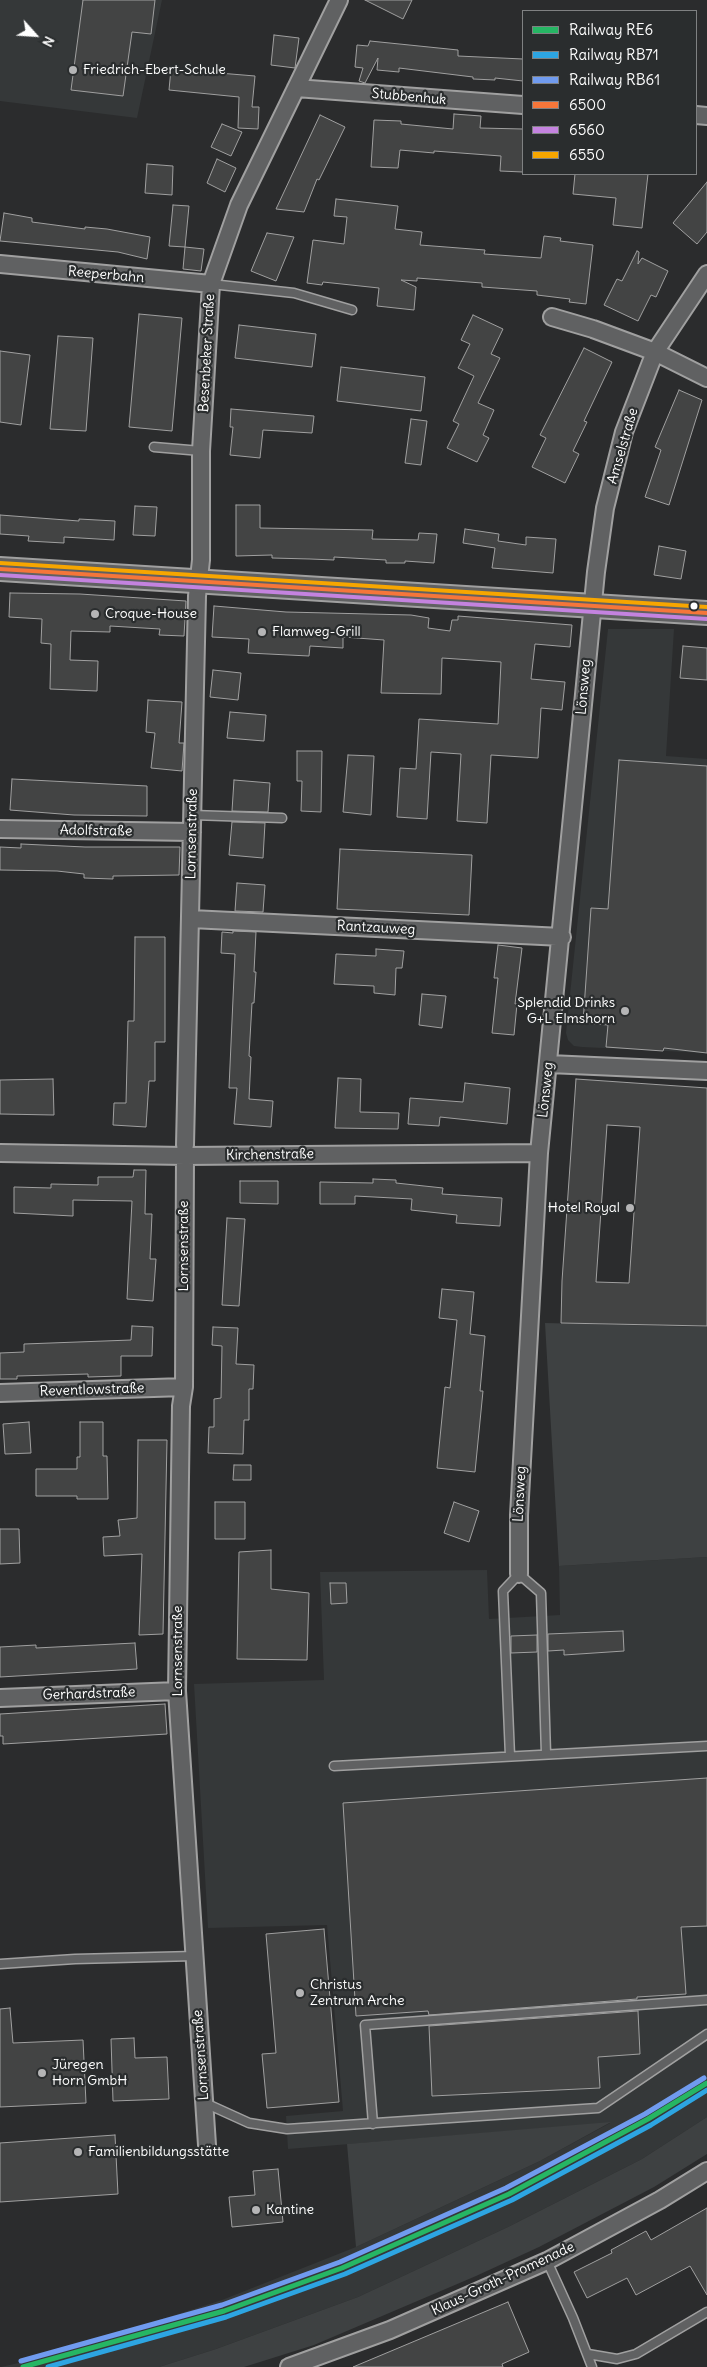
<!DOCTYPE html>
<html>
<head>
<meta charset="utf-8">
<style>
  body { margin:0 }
  #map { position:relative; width:707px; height:2367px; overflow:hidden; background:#2b2c2d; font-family:Delius,sans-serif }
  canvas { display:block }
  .legend { position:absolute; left:522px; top:10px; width:175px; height:165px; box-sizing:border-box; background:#2a2d2e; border:1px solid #7f8182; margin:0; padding:6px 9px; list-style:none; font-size:15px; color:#fff }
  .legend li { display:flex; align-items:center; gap:10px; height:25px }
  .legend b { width:25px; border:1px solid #7f8182 }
  .north { position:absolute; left:10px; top:10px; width:50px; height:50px; -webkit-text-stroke:4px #2a2d2e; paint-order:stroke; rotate:116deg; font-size:14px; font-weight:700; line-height:20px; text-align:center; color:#fff }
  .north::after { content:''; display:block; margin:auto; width:18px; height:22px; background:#fff; clip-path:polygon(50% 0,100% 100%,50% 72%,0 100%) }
</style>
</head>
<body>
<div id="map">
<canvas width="707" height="2367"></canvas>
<ul class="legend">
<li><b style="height:6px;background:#26b664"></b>Railway RE6</li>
<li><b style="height:6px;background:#2da5e2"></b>Railway RB71</li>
<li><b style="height:6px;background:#709bef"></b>Railway RB61</li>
<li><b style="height:6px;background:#f5763a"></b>6500</li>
<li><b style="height:6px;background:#c483df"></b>6560</li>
<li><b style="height:6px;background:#f7a600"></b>6550</li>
</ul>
<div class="north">N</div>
</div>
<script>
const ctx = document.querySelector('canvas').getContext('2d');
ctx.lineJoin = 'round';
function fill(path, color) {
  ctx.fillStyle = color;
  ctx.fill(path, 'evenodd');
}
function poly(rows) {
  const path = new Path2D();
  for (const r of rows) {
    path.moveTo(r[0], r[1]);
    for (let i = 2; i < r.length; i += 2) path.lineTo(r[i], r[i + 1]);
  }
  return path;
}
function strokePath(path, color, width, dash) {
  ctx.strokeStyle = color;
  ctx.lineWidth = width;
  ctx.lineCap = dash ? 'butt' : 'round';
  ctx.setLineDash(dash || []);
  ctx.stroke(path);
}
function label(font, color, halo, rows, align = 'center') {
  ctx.font = font + ' Delius,sans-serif';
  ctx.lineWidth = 4.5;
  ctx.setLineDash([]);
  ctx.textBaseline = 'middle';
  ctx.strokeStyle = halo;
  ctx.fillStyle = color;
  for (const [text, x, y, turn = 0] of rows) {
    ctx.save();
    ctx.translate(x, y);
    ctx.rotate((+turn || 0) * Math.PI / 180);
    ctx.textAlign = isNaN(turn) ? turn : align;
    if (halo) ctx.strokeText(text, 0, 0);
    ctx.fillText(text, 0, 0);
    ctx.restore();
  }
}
fill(poly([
  [0,0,162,0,137,118,0,101],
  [608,629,674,629,666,756,707,759,707,1053,582,1047,574,1046,568,1040,566,1033],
  [707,1557,707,2117,642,2159,508,2227,358,2297,216,2349,159,2367,1,2367,40,2358,222,2300,356,2247,540,2161,610,2123,288,2149,286,2116,343,2111,327,1925,208,1928,194,1684,324,1680,320,1572,487,1570,489,1619,560,1615,559,1566]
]), '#353839');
fill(poly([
  [545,1323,707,1327,707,1557,559,1566],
  [707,2117,707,2154,654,2187,539,2247,476,2276,314,2345,244,2367,159,2367,216,2349,358,2297,508,2227,642,2159],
  [611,2122,540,2161,356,2247,347,2144]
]), '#3e4142');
const building = poly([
  [83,0,155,0,151,34,132,32,123,96,71,90,83,0],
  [365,0,412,0,403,19,365,0],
  [274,35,299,38,295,68,271,65,274,35],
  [370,41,458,50,458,56,523,59,523,81,495,78,495,80,473,79,473,77,399,68,399,72,377,70,378,58,365,83,359,81,363,68,355,67,357,45,368,46,370,41],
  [171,69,255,76,252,107,259,107,258,129,238,128,239,97,169,90,171,69],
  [454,114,481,116,480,128,523,129,523,172,500,171,501,156,434,151,434,153,400,150,398,168,371,167,374,120,401,121,401,124,453,129,454,114],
  [320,115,345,127,319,180,317,179,304,212,276,209,320,115],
  [222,124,242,132,231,156,211,147,222,124],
  [217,159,236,168,225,192,207,183,217,159],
  [147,164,173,166,172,195,145,193,147,164],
  [575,174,648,174,642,228,613,225,616,198,573,194,575,174],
  [707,182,707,232,697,244,673,223,707,182],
  [336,199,398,206,395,229,422,232,420,245,485,250,484,254,541,258,544,236,561,238,560,241,593,245,586,304,569,302,570,299,537,295,537,291,482,287,482,283,417,278,417,281,401,280,416,287,414,310,377,306,379,288,323,282,322,285,307,283,313,240,344,244,347,217,334,216,336,199],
  [173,205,189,206,185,247,204,249,201,271,183,269,185,247,169,246,173,205],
  [4,213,32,218,32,222,85,229,85,227,107,229,150,237,147,259,118,252,0,241,4,213],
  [267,233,294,237,276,281,251,271,267,233],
  [637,251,639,252,638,264,642,258,668,271,656,297,651,295,638,321,604,305,617,279,622,281,637,251],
  [139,314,182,318,172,431,129,427,139,314],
  [473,315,503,329,491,354,500,358,478,403,494,410,483,435,489,438,477,462,447,448,459,424,453,421,474,376,458,368,470,344,461,340,473,315],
  [239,325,316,334,312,367,235,358,239,325],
  [58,336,93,338,86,431,50,429,58,336],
  [584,348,612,362,584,421,587,422,573,451,579,454,565,483,532,467,546,438,540,435,584,348],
  [0,351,30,355,21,425,0,422,0,351],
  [341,367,425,377,421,411,337,401,341,367],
  [679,390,702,400,669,505,645,497,661,450,655,447,679,390],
  [231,409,314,416,312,433,263,430,260,458,230,455,233,427,230,427,231,409],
  [411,419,427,421,421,465,405,463,411,419],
  [236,505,260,505,260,528,373,530,372,539,418,540,419,533,437,534,434,563,405,561,405,563,386,563,386,560,334,557,334,560,310,559,272,558,272,555,236,556,236,505],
  [135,506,157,507,155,536,133,535,135,506],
  [0,515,79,521,79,519,115,521,114,540,64,537,64,543,28,541,29,536,0,534,0,515],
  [465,529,499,534,498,541,526,545,526,537,556,539,553,573,492,568,495,548,463,543,465,529],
  [659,546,686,551,681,579,654,575,659,546],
  [10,593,80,594,186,601,184,636,159,635,160,629,110,626,110,632,71,631,70,660,98,661,97,691,50,689,51,644,41,643,42,619,9,617,10,593],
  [214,606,286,612,411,615,429,618,428,628,450,631,452,620,458,620,458,616,572,625,570,647,535,644,531,679,565,682,562,710,541,708,538,758,491,755,487,823,457,821,461,754,431,752,427,819,397,817,400,768,416,769,419,719,498,724,501,662,442,658,441,694,381,693,384,640,343,637,343,648,310,646,309,656,248,653,249,639,212,637,214,606],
  [683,646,707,648,707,680,680,678,683,646],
  [213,670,241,673,238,700,210,697,213,670],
  [148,700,182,702,179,743,184,743,182,771,151,768,155,733,146,732,148,700],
  [230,712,266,715,264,741,227,738,230,712],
  [297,751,322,751,321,812,301,811,302,781,297,781,297,751],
  [348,755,374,756,371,815,343,812,348,755],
  [619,760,707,766,707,1053,664,1048,663,1051,606,1047,608,1025,583,1023,591,908,608,909,619,760],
  [12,779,147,786,147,816,74,815,10,810,12,779],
  [234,780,270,783,268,812,232,811,234,780],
  [232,822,265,823,263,858,229,855,232,822],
  [21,844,85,847,180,847,179,875,113,876,113,879,84,878,84,874,57,871,0,870,0,847,21,848,21,844],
  [340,849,472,855,469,915,337,909,340,849],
  [237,883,265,885,263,912,235,911,237,883],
  [233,931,256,932,254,972,256,972,254,1003,252,1003,249,1056,251,1057,249,1099,273,1101,271,1127,234,1124,237,1088,229,1088,235,954,221,953,222,932,233,933,233,931],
  [135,937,165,937,165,1042,155,1042,155,1081,149,1081,146,1127,113,1125,114,1103,126,1103,128,1021,134,1021,135,937],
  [498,945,522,948,515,1004,517,1004,514,1035,492,1033,498,978,494,978,498,945],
  [376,949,404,951,402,968,396,968,395,995,374,993,374,986,334,984,336,954,376,956,376,949],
  [422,994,446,996,442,1028,419,1025,422,994],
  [338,1078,361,1079,360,1112,399,1113,398,1129,335,1128,338,1078],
  [53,1079,54,1115,0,1114,0,1080,53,1079],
  [576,1079,707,1088,707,1326,561,1323,562,1281,576,1079],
  [607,1125,640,1127,629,1283,596,1282,607,1125],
  [465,1083,510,1088,507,1124,440,1117,439,1126,408,1124,410,1098,463,1102,465,1083],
  [134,1170,146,1170,145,1214,152,1214,150,1259,156,1259,153,1301,127,1299,132,1201,73,1200,73,1216,14,1213,14,1187,51,1188,51,1184,98,1185,98,1177,133,1177,134,1170],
  [373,1179,396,1180,396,1183,443,1188,442,1194,502,1198,500,1226,456,1223,457,1215,411,1210,412,1199,355,1196,355,1204,320,1204,320,1182,373,1183,373,1179],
  [240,1181,278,1181,278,1204,240,1203,240,1181],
  [227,1218,245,1219,239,1306,222,1305,227,1218],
  [442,1289,474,1292,470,1334,485,1336,480,1391,483,1391,475,1472,437,1468,445,1387,450,1388,457,1320,439,1318,442,1289],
  [132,1326,153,1327,152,1356,121,1356,121,1376,88,1377,88,1374,17,1376,17,1379,0,1379,0,1353,24,1352,24,1344,131,1340,132,1326],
  [213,1327,238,1328,236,1364,254,1365,253,1389,249,1389,249,1420,244,1420,243,1454,208,1453,209,1427,214,1427,214,1399,221,1398,222,1346,212,1345,213,1327],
  [29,1422,31,1453,5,1454,3,1424,29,1422],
  [80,1422,103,1422,103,1456,107,1456,108,1499,77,1499,77,1496,36,1496,36,1469,77,1469,77,1457,80,1457,80,1422],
  [138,1440,167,1440,163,1634,139,1635,142,1554,104,1556,103,1537,120,1536,118,1520,137,1518,138,1440],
  [234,1465,251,1465,251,1480,233,1480,234,1465],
  [215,1502,245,1502,245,1539,215,1539,215,1502],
  [454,1502,479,1511,469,1542,444,1533,454,1502],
  [0,1529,19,1529,20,1563,0,1564,0,1529],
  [271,1550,271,1589,309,1593,307,1660,237,1659,239,1552,271,1550],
  [330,1583,346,1583,347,1603,331,1604,330,1583],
  [623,1631,624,1651,564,1655,564,1650,548,1651,548,1634,623,1631],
  [537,1635,537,1652,511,1653,511,1636,537,1635],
  [135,1643,137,1669,0,1677,0,1647,36,1645,36,1648,135,1643],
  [165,1704,167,1734,3,1744,3,1736,0,1736,0,1714,165,1704],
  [707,1778,707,1926,681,1927,686,1994,637,1997,637,1999,429,2015,428,2011,356,2016,343,1803,707,1778],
  [324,1929,339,2102,267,2108,262,2054,276,2053,266,1934,324,1929],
  [10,2008,13,2043,83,2040,86,2103,0,2107,0,2009,10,2008],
  [638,2011,640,2054,598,2057,600,2088,432,2096,429,2026,638,2011],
  [134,2038,135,2058,167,2057,169,2099,113,2101,111,2039,134,2038],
  [115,2135,118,2194,0,2202,0,2143,115,2135],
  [278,2169,283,2222,232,2227,229,2197,255,2195,253,2171,278,2169],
  [707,2208,707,2295,690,2266,636,2295,627,2278,587,2298,574,2272,612,2253,611,2250,646,2231,651,2240,707,2208],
  [508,2302,529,2352,502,2364,503,2367,353,2367,508,2302]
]);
fill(building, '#434444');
strokePath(building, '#a0a0a0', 1);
const service = poly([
  [211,284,294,293,352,310],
  [154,447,201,451],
  [192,815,282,818],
  [510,1756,503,1591,519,1574,541,1593,546,1754],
  [334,1766,707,1746],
  [0,1964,75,1959,195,1956],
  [205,2103,249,2123,287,2129,598,2108,707,2034],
  [373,2124,365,2025,707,2000],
  [547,2261,573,2318,592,2367],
  [588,2354,617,2359,636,2354,707,2312]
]);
const minor = poly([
  [296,88,523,105],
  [696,115,707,116],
  [0,264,211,284],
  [552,317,593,329,655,352,707,378],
  [0,829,192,832],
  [191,919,562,937],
  [549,1064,707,1071],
  [185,1145,197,596,201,560,201,451,211,284,239,205,339,0],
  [0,1153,185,1156,539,1153],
  [185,1156,184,1387,181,1406,177,1691,207,2145],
  [0,1393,184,1387],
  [519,1574,519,1515,539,1153,596,572,605,508,624,432,655,352,707,274],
  [0,1698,177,1691],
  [289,2367,390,2330,547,2261,660,2200,707,2171]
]);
const secondary = poly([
  [0,569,707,613]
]);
strokePath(service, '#a0a0a0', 11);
strokePath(minor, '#a0a0a0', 20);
strokePath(secondary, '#a0a0a0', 26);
strokePath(service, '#606162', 8);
strokePath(minor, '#606162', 16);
strokePath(secondary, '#606162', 22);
strokePath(poly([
  [0,569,707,613]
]), '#f5763a', 4);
strokePath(poly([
  [0,575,707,619]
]), '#c483df', 4);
strokePath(poly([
  [0,563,707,607]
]), '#f7a600', 4);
strokePath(poly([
  [23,2367,224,2311,342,2268,509,2194,648,2119,707,2083]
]), '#26b664', 5);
strokePath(poly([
  [48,2367,226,2317,345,2274,512,2200,651,2125,707,2090]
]), '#2da5e2', 5);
strokePath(poly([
  [21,2361,222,2305,340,2262,506,2188,645,2114,704,2078]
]), '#709bef', 5);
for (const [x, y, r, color] of [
  [73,70,5,"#b5b5b6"],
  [694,606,4.5,"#fff"],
  [95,614,5,"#b5b5b6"],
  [262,632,5,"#b5b5b6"],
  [625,1011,5,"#b5b5b6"],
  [630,1208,5,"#b5b5b6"],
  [300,1993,5,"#b5b5b6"],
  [42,2073,5,"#b5b5b6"],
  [78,2152,5,"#b5b5b6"],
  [256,2210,5,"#b5b5b6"]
]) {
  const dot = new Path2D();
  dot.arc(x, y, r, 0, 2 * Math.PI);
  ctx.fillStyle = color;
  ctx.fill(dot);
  strokePath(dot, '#2a2d2e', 2);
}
label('14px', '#fff', '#2a2d2e', [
  ["Friedrich-Ebert-Schule",83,70],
  ["Croque-House",105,614],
  ["Flamweg-Grill",272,632],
  ["Splendid Drinks",615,1003,"right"],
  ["G+L Elmshorn",615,1019,"right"],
  ["Hotel Royal",620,1208,"right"],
  ["Christus",310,1985],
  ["Zentrum Arche",310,2001],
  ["Jüregen",52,2065],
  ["Horn GmbH",52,2081],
  ["Familienbildungsstätte",88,2152],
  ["Kantine",266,2210]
], 'left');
label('14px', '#fff', '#2a2d2e', [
  ["Stubbenhuk",409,97,5],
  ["Reeperbahn",106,275,5],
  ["Besenbeker Straße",207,353,-87],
  ["Amselstraße",623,446,-74],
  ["Lönsweg",584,687,-85],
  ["Adolfstraße",96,831,1],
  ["Lornsenstraße",192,834,-89],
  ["Rantzauweg",376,928,3],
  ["Lönsweg",546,1090,-84],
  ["Kirchenstraße",270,1155,-1],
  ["Lornsenstraße",184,1246,-90],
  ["Reventlowstraße",92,1390,-2],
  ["Lönsweg",520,1494,-87],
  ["Lornsenstraße",178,1651,-90],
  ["Gerhardstraße",89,1694,-2],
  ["Lornsenstraße",201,2055,-94],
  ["Klaus-Groth-Promenade",503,2279,-25]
]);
</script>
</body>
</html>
